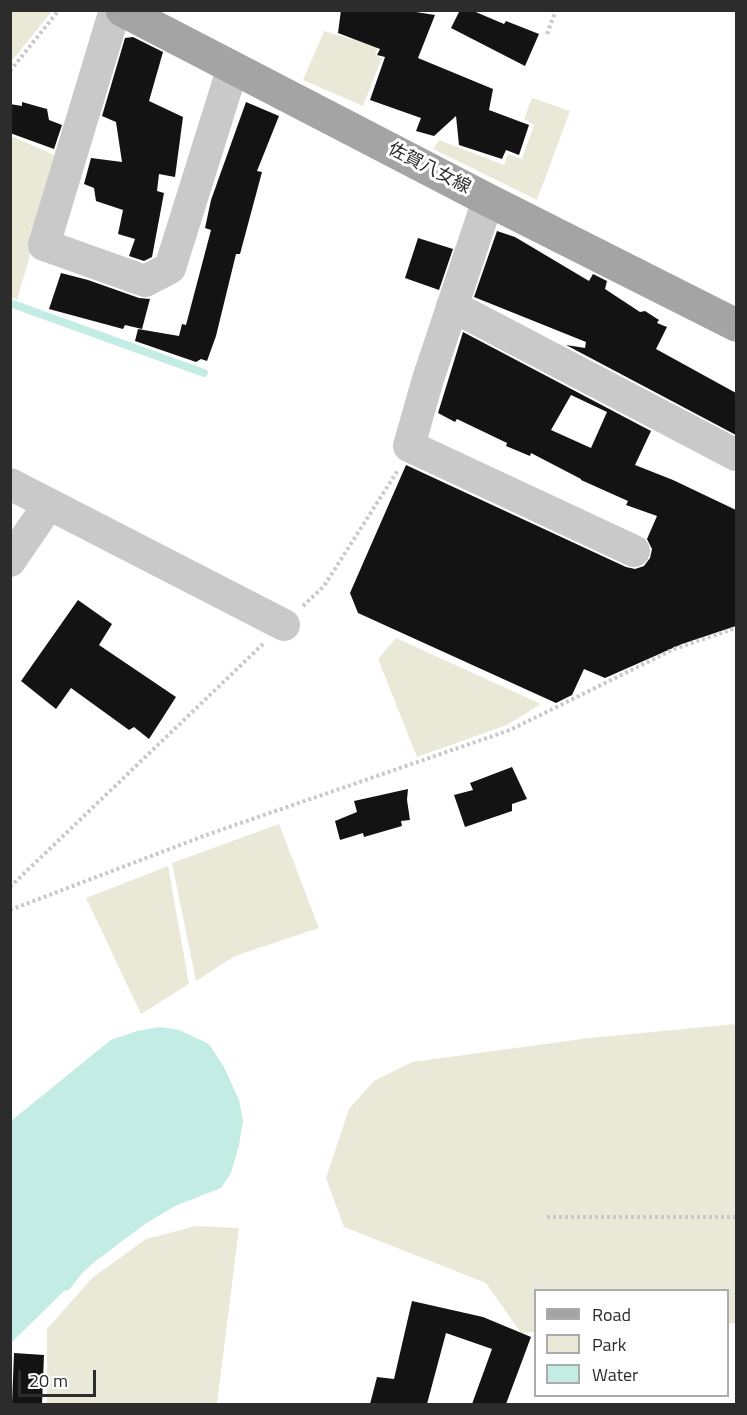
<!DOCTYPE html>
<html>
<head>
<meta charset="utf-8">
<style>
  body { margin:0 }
  #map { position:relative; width:747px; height:1415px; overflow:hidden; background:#fff; font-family:"Titillium Web",sans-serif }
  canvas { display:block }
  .frame { position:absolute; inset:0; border:12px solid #2c2c2c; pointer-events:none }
  .legend { position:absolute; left:534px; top:1289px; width:195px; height:108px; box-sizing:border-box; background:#fff; border:2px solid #ababab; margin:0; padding:8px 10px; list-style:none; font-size:18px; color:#2c2c2c }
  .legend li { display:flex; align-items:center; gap:12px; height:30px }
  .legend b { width:30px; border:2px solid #ababab }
  .scale { position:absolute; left:18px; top:1370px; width:78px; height:27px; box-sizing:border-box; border:3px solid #2c2c2c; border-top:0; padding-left:8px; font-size:18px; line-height:21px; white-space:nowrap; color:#2c2c2c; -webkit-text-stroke:4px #fff; paint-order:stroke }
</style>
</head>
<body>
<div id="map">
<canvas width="747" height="1415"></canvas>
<div class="frame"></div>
<ul class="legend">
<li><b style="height:8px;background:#a4a4a4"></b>Road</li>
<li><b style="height:16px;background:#eae9d8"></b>Park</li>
<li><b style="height:16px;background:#c3ece5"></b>Water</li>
</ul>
<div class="scale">20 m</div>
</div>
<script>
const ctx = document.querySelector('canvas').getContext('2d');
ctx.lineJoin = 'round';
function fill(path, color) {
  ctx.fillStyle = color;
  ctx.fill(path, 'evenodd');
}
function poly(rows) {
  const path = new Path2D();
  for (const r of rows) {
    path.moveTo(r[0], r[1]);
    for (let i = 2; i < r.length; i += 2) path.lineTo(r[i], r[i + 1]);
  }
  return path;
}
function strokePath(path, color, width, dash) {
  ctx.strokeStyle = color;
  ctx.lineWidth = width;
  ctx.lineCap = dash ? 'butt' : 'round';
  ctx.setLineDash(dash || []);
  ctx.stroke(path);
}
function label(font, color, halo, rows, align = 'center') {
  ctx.font = font + ' "Titillium Web","Noto Sans JP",sans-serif';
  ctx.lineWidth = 6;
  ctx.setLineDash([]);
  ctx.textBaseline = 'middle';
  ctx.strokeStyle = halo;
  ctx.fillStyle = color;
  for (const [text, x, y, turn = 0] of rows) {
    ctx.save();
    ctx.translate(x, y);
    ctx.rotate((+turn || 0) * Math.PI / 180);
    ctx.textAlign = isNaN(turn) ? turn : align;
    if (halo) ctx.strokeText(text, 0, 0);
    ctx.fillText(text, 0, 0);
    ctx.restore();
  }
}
fill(poly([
  [11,10,52,11,11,62,10,11],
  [385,28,375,55,382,58,363,106,303,80,324,31,351,39,353,36],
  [532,98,570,111,537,200,433,149,439,140,504,165,508,154,522,159,534,125,524,119],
  [11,136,59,157,17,300,11,297],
  [396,638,541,704,507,725,417,757,378,659],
  [279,824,319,928,235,956,196,981,172,863],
  [168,866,189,984,141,1014,86,898],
  [736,1024,736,1323,728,1324,728,1290,536,1290,535,1332,521,1333,486,1283,344,1227,326,1178,349,1109,374,1081,412,1062,589,1038],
  [196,1226,239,1228,217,1404,47,1404,47,1329,92,1278,146,1239]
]), '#eae9d8');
fill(poly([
  [160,1027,179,1030,209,1044,224,1067,239,1100,243,1121,239,1145,231,1173,221,1188,175,1206,145,1224,97,1260,83,1272,69,1290,64,1291,11,1343,11,1121,111,1040,137,1031]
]), '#c3ece5');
strokePath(poly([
  [10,303,204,373]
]), '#c3ece5', 8);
fill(poly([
  [341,10,403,10,435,15,418,58,493,89,489,110,529,125,519,155,506,150,502,159,459,145,456,116,434,136,416,131,421,118,370,100,385,57,377,55,380,49,338,33],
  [460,10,471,10,504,24,506,21,539,34,525,66,451,28],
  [133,37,163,52,149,101,183,117,175,177,159,174,157,191,164,193,152,257,144,261,129,256,135,239,118,234,123,210,96,201,94,188,84,184,91,158,122,162,116,122,102,116,125,38],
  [22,102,47,109,49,120,62,125,54,149,10,133,10,104,22,106],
  [246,102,279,116,257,171,262,172,240,254,236,254,216,336,207,361,201,359,196,362,135,341,138,329,179,336,182,324,186,325,211,230,205,228,211,200],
  [497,231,515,237,589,281,593,274,607,281,605,289,640,312,645,311,659,320,657,323,667,327,656,349,736,393,736,435,566,345,585,348,586,342,474,297],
  [418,238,453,249,439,290,405,278],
  [61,273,88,280,139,298,150,299,142,329,125,325,123,329,49,309],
  [463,332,651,431,635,465,673,480,736,510,736,626,682,644,605,678,584,669,572,695,556,703,358,613,350,593,406,465,626,567,635,569,644,566,650,558,652,549,647,539,657,516,626,505,628,501,581,480,581,479,531,453,530,456,506,446,507,443,457,419,455,422,438,413],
  [571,395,607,412,591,448,551,430],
  [78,600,112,624,99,645,176,697,149,739,134,727,129,730,71,688,56,709,21,681],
  [512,767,527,799,512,804,512,811,465,827,454,795,473,790,470,783],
  [408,789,407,800,410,820,401,821,402,826,364,837,363,833,340,840,335,821,357,812,354,801],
  [412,1301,483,1317,531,1337,506,1404,472,1404,492,1349,446,1333,427,1404,370,1404,377,1377,394,1379],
  [14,1353,44,1355,42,1404,12,1404]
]), '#131313');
strokePath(poly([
  [547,34,556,10],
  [10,71,59,10],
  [303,606,324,586,398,470],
  [10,887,263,644],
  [10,910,209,834,510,730,674,649,736,628],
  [547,1217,736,1217]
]), '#c9c9c9', 4, [3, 3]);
strokePath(poly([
  [115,10,44,245,145,281,170,268,233,67],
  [488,200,428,379,409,446,634,551],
  [452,306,736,455],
  [10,484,284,625],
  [10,561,49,504]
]), '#c9c9c9', 32);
strokePath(poly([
  [122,10,488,200,736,325]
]), '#a4a4a4', 33);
label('18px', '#2c2c2c', '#fff', [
  ["佐賀八女線",429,169,27]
]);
</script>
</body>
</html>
